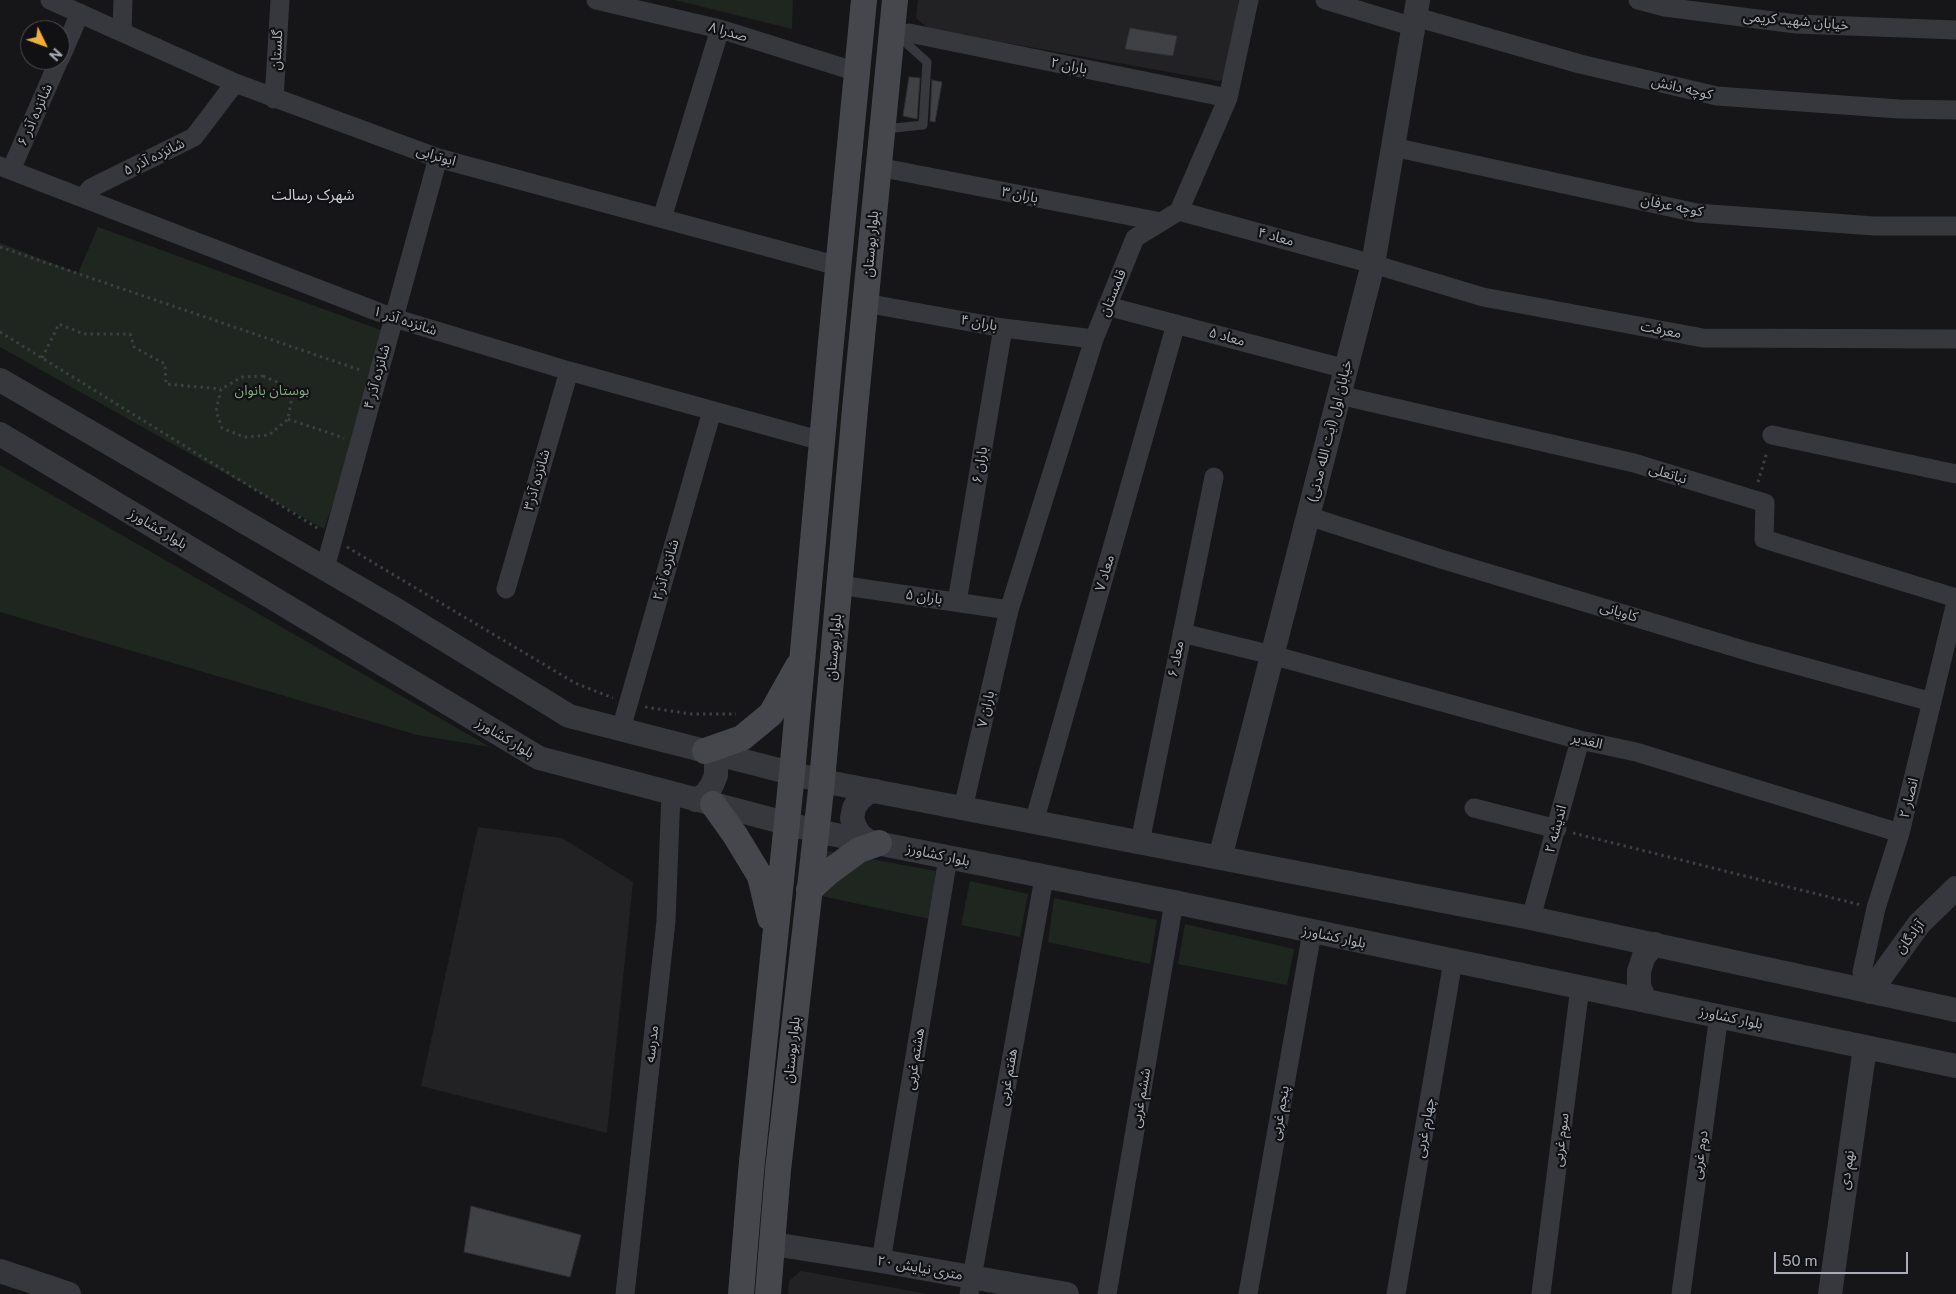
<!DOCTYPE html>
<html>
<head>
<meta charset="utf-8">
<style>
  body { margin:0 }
  #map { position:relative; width:1956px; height:1294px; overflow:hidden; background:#161618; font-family:"Public Sans",sans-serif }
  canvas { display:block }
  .north { position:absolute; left:20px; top:20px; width:50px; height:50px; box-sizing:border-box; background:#111113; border:1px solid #4d4f55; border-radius:50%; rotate:132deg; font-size:14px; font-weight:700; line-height:20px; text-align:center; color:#a8adb8 }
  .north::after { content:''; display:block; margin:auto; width:18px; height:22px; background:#f2b134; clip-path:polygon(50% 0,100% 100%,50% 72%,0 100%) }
  .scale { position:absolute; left:1774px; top:1252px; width:134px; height:22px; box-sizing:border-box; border:2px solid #a8adb8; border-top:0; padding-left:6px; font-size:15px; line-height:18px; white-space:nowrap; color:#a8adb8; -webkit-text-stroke:4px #111113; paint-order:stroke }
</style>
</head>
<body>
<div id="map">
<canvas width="1956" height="1294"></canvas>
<div class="north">N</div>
<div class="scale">50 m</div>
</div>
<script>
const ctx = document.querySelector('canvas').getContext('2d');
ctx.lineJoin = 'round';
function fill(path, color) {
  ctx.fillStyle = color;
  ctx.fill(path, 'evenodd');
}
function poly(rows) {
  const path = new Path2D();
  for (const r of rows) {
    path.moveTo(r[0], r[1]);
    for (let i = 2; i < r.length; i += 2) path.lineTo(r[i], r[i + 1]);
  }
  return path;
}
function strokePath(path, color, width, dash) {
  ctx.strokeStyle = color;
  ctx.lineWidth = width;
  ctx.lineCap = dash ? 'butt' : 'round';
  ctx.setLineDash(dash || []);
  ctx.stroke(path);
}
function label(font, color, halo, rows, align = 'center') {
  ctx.font = font + ' "Public Sans","Noto Sans Arabic",sans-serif';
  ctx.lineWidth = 4.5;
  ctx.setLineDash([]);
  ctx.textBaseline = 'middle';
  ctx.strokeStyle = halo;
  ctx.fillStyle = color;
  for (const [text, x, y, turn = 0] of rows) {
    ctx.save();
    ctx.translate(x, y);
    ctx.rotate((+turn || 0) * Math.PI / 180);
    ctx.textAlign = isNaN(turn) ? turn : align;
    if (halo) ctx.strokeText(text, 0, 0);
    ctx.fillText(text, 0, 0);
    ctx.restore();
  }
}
fill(poly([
  [918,0,1239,0,1227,76,1219,81,929,29,916,18],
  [478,827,562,838,633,882,607,1133,421,1086],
  [801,1271,927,1294,788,1294,789,1281]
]), '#222225');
fill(poly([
  [675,0,793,0,792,29],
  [98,227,392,334,324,529,0,347,0,243,78,273],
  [0,465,490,747,417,735,0,612],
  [827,851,936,871,930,919,821,896],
  [970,881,1028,894,1020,937,961,925],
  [1054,898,1157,920,1150,964,1048,942],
  [1185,924,1294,949,1287,985,1178,964]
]), '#1e261f');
const building = poly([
  [1130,28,1177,36,1173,56,1125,49,1130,28],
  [909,77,920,78,917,119,903,116,909,77],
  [932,80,942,82,935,122,930,121,932,80],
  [471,1206,581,1235,570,1277,464,1252,471,1206]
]);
fill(building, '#404145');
strokePath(building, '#303034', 1);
strokePath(poly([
  [0,247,363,371],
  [0,332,319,529],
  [42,358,59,324,84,334,130,334,134,347,165,364,166,384,221,389],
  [263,376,279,383,291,402,288,419,269,435,244,437,222,428,216,411,221,389,242,377,263,376],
  [288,419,344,438],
  [1758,482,1767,452],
  [347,547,575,683,613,698],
  [645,707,691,714,736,714],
  [1573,833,1861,905]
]), '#3d3f44', 3, [2.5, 4]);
strokePath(poly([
  [885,129,923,125,927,62,895,33]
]), '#37383d', 9);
strokePath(poly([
  [50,0,235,83,438,158,838,266],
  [596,0,720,29,857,72],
  [1325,0,1414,27],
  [1638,0,1665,7,1796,24,1956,30],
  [1416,17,1580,64,1717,96,1899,109,1956,110],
  [122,32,123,0],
  [909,33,1228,98],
  [60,59,80,13],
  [274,99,280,0],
  [1393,147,1697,213,1874,226,1956,226],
  [0,166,394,318,569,371,822,441],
  [878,167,1161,222],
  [11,170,59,60],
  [83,197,91,188,194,137,235,83],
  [1179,211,1373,264,1483,297,1703,338,1956,339],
  [662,218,720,29],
  [865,303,1003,328,1094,339],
  [1107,306,1346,369],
  [1339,395,1634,463,1765,503,1764,539,1956,598],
  [1772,435,1956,474],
  [1308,516,1441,559,1750,652,1932,702],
  [325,568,438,158],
  [839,585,1009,610],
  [506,589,569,371],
  [957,602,1003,328],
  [1182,633,1272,655,1580,740,1636,752,1900,833],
  [621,729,712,411],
  [963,808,1009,610,1094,339,1135,238,1179,211,1228,98,1249,0],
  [1474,808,1557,829],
  [1034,822,1176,324],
  [1140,842,1214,477],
  [1531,918,1580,740],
  [1870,992,1862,972,1876,908,1900,833,1956,602],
  [881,1261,948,858],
  [625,1294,666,921,671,793],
  [969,1294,1044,878],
  [1107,1294,1174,902],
  [1248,1294,1312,932],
  [1396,1294,1453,961],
  [1541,1294,1580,987],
  [1681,1294,1719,1015]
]), '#37383d', 19);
strokePath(poly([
  [0,380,398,611,569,716,822,781,1531,918,1956,1010],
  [0,434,539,758,816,831,1174,902,1956,1066],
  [696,800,706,794,712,785,716,775,716,763,713,753],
  [868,841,860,835,855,827,852,818,854,808,859,800,867,793,876,791],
  [1220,858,1373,264,1418,0],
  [1870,992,1919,924,1956,888],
  [1645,1000,1639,986,1639,971,1644,956,1655,944],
  [773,1244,881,1261,1067,1294],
  [0,1271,69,1294],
  [1830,1294,1865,1047]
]), '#37383d', 24);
strokePath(poly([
  [705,751,742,738,771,714,798,666],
  [713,804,735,835,760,876,770,918],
  [809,890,829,872,859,850,879,843],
  [741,1294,751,1172,792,773,831,342,864,0],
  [768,1294,778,1170,822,781,855,409,895,0]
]), '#45474d', 26);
label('14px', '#a8adb8', '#111113', [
  ["خیابان شهید کریمی",1796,21,5],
  ["صدرا ۸",728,32,16],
  ["گلستان",277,50,-87],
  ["باران ۲",1069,66,11],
  ["کوچه دانش",1682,88,13],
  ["شانزده آذر ۶",35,115,-66],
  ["ابوترابی",436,156,17],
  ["شانزده آذر ۵",154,157,-26],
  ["باران ۳",1020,195,11],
  ["کوچه عرفان",1672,206,11],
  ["معاد ۴",1276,237,15],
  ["بلوار بوستان",871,244,-85],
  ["قلمستان",1113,293,-68],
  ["شانزده آذر ۱",405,321,18],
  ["باران ۴",979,323,10],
  ["معرفت",1661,330,11],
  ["معاد ۵",1227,337,15],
  ["شانزده آذر ۴",377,377,-75],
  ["خیابان اول (آیت الله مدنی)",1330,431,-76],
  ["باران ۶",980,465,-81],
  ["نباتعلی",1668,474,17],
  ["شانزده آذر۳",537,480,-74],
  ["بلوار کشاورز",158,529,31],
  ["شانزده آذر۲",666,570,-74],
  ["معاد ۷",1105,573,-74],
  ["باران ۵",924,597,8],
  ["کاویانی",1619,612,17],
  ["بلوار بوستان",834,647,-85],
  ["معاد ۶",1176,659,-79],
  ["باران ۷",986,709,-77],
  ["بلوار کشاورز",505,738,31],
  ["الغدیر",1587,741,14],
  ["انصار ۲",1909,798,-76],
  ["اندیشه ۲",1556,829,-75],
  ["بلوار کشاورز",938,855,12],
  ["بلوار کشاورز",1334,937,12],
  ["آزادگان",1910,937,-52],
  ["بلوار کشاورز",1731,1018,12],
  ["مدرسه",652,1044,-84],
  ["بلوار بوستان",792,1050,-84],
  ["هشتم غربی",915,1059,-81],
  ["هفتم غربی",1008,1077,-80],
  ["ششم غربی",1141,1098,-80],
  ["پنجم غربی",1280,1113,-80],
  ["چهارم غربی",1425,1128,-80],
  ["سوم غربی",1561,1140,-83],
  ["دوم غربی",1700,1155,-82],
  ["نهم دی",1847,1170,-82],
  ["۲۰ متری نیایش",920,1268,10]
]);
label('14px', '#7fa381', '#111113', [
  ["بوستان بانوان",272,391]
]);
label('15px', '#c9ccd4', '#111113', [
  ["شهرک رسالت",313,195]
]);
</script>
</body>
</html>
